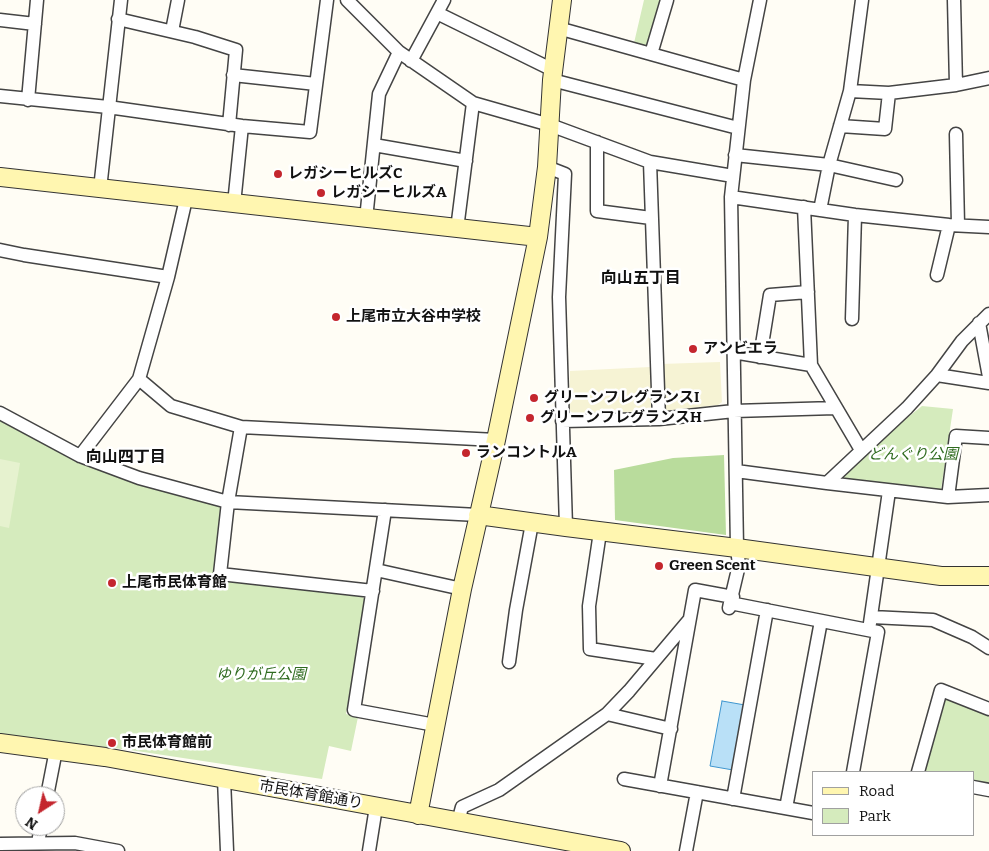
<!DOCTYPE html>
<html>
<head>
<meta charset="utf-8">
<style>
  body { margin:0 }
  #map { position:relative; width:989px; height:851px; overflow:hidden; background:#fffdf5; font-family:Bitter,serif }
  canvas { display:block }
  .legend { position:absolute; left:812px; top:771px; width:162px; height:65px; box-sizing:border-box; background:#fff; border:1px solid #a0a0a0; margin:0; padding:6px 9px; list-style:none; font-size:15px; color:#111 }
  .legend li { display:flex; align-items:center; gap:10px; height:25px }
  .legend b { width:25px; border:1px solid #a0a0a0 }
  .north { position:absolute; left:15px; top:786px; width:50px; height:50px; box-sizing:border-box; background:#fff; border:1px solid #a0a0a0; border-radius:50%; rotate:215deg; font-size:14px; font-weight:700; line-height:20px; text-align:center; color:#111 }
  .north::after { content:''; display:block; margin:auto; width:18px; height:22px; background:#c4262e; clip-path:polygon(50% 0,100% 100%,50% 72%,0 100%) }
</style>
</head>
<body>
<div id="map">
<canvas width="989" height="851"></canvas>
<ul class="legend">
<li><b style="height:6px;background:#fff6b0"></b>Road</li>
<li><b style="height:14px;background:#d5ebbd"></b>Park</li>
</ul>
<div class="north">N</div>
</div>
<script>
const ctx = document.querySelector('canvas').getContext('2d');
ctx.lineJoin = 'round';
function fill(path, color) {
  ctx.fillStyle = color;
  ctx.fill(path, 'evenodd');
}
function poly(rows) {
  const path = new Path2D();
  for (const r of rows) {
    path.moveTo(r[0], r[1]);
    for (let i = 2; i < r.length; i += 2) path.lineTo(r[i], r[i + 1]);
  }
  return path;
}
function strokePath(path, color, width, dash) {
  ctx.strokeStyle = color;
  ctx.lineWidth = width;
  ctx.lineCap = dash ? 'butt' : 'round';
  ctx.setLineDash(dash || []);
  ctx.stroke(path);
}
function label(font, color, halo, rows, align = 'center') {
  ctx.font = font + ' Bitter,"Noto Sans JP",serif';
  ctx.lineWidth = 5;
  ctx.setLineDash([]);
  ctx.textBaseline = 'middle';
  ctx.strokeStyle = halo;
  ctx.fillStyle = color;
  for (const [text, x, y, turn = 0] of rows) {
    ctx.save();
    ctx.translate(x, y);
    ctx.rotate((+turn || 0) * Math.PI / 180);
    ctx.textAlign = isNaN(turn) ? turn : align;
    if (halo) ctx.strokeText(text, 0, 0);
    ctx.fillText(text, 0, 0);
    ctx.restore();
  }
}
fill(poly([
  [720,362,722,402,718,405,668,411,662,406,661,364],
  [650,367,652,407,649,411,573,414,569,409,570,371]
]), '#f6f3d4');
fill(poly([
  [644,0,664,0,647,47,634,43],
  [922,406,953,409,941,490,840,482,838,475,852,462],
  [0,420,83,462,222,505,216,578,361,596,366,600,346,714,358,717,351,751,329,746,322,779,130,750,0,735],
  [949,697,989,715,989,783,986,785,973,782,973,772,927,772,923,768,943,700]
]), '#d5ebbd');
fill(poly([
  [724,455,726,535,615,520,614,470,673,458]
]), '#b9dc9c');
fill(poly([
  [0,459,20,463,9,528,0,526]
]), '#e6f2cf');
const water = poly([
  [722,701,745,705,733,770,710,766,722,701]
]);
fill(water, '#b9e0f7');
strokePath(water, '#3f96cf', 1);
const street = poly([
  [347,0,399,52,473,103,550,125,650,162,733,176],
  [862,0,850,91,889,93,956,85],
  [954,0,956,85,989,78],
  [437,13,553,70],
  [118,19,195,37,236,50,229,125],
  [0,20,35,24],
  [558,28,744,80],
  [172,31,178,0],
  [651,54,667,0],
  [411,61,444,0],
  [233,75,316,84],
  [552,80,738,128],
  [0,96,108,107,242,126,310,132,327,0],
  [28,100,37,0],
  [840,126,885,129,889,93],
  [956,134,958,225],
  [597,142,597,211,651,218],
  [374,145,466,161],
  [735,155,829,165,896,180],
  [650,162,659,419],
  [547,167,565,174,559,297,566,527],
  [100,189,121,0],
  [731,197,855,215,949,225,989,227],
  [234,204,242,126],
  [804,207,811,365],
  [820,210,829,165,850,91],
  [366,219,379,94,399,52],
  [457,229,473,103],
  [0,250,24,255,168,277],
  [937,275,949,225],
  [852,319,855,215],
  [979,323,989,377],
  [733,352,811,365,861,450],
  [760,357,770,295,808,292],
  [937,375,989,383],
  [139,379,171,406,241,427,496,440],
  [0,413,80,456,139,478,228,502,478,515],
  [562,421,659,419,734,411,835,408],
  [241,427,228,502,220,574,373,591],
  [80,456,139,379,168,277,186,199],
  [736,471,827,483,907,408,937,375,962,341,989,314],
  [827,483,948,497,989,495],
  [948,497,956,436,989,438],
  [385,510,354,710,435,725],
  [600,532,589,606,590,649,656,659],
  [376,570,462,589],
  [730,603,739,565,737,548,731,197,744,80,760,0],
  [729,608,730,603,878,632,853,772],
  [872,617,933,620,972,637,989,648],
  [869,630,889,491],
  [509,662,516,610,532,523],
  [607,714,671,729],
  [918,772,941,690,989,709],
  [224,779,227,851],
  [624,779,813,813],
  [660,786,695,590,733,597],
  [973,787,989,790],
  [47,796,56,750],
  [733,799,767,610],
  [786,808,821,621],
  [458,822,462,807,499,790,607,714,629,691,689,620],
  [38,843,41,826],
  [0,844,75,843,118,851],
  [369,851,376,807],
  [686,851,697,792]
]);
const secondary = poly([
  [0,177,538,237],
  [478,515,566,527,737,548,941,576,989,576],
  [0,743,105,757,621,851],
  [418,815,462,589,496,440,538,237,547,167,552,80,562,0]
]);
strokePath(street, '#444', 15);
strokePath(secondary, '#333', 20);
strokePath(street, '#fff', 12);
strokePath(secondary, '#fff6b0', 18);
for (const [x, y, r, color] of [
  [278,174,5,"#c4262e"],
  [321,193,5,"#c4262e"],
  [336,317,5,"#c4262e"],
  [693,349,5,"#c4262e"],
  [534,398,5,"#c4262e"],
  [530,418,5,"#c4262e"],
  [466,453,5,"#c4262e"],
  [659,566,5,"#c4262e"],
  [112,583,5,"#c4262e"],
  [112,743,5,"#c4262e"]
]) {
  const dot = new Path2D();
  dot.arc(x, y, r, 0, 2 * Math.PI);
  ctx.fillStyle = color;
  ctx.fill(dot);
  strokePath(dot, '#fff', 2);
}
label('bold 15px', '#111', '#fff', [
  ["レガシーヒルズC",288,174],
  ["レガシーヒルズA",331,193],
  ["上尾市立大谷中学校",346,317],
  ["アンビエラ",703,349],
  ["グリーンフレグランスI",544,398],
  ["グリーンフレグランスH",540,418],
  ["ランコントルA",476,453],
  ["Green Scent",669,566],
  ["上尾市民体育館",122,583],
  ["市民体育館前",122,743]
], 'left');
label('italic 15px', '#2f6b1f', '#fff', [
  ["どんぐり公園",913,455],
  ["ゆりが丘公園",261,675]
]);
label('15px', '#111', '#fff', [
  ["市民体育館通り",311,795,10]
]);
label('bold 16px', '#111', '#fff', [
  ["向山五丁目",641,279],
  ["向山四丁目",126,458]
]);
</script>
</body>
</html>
